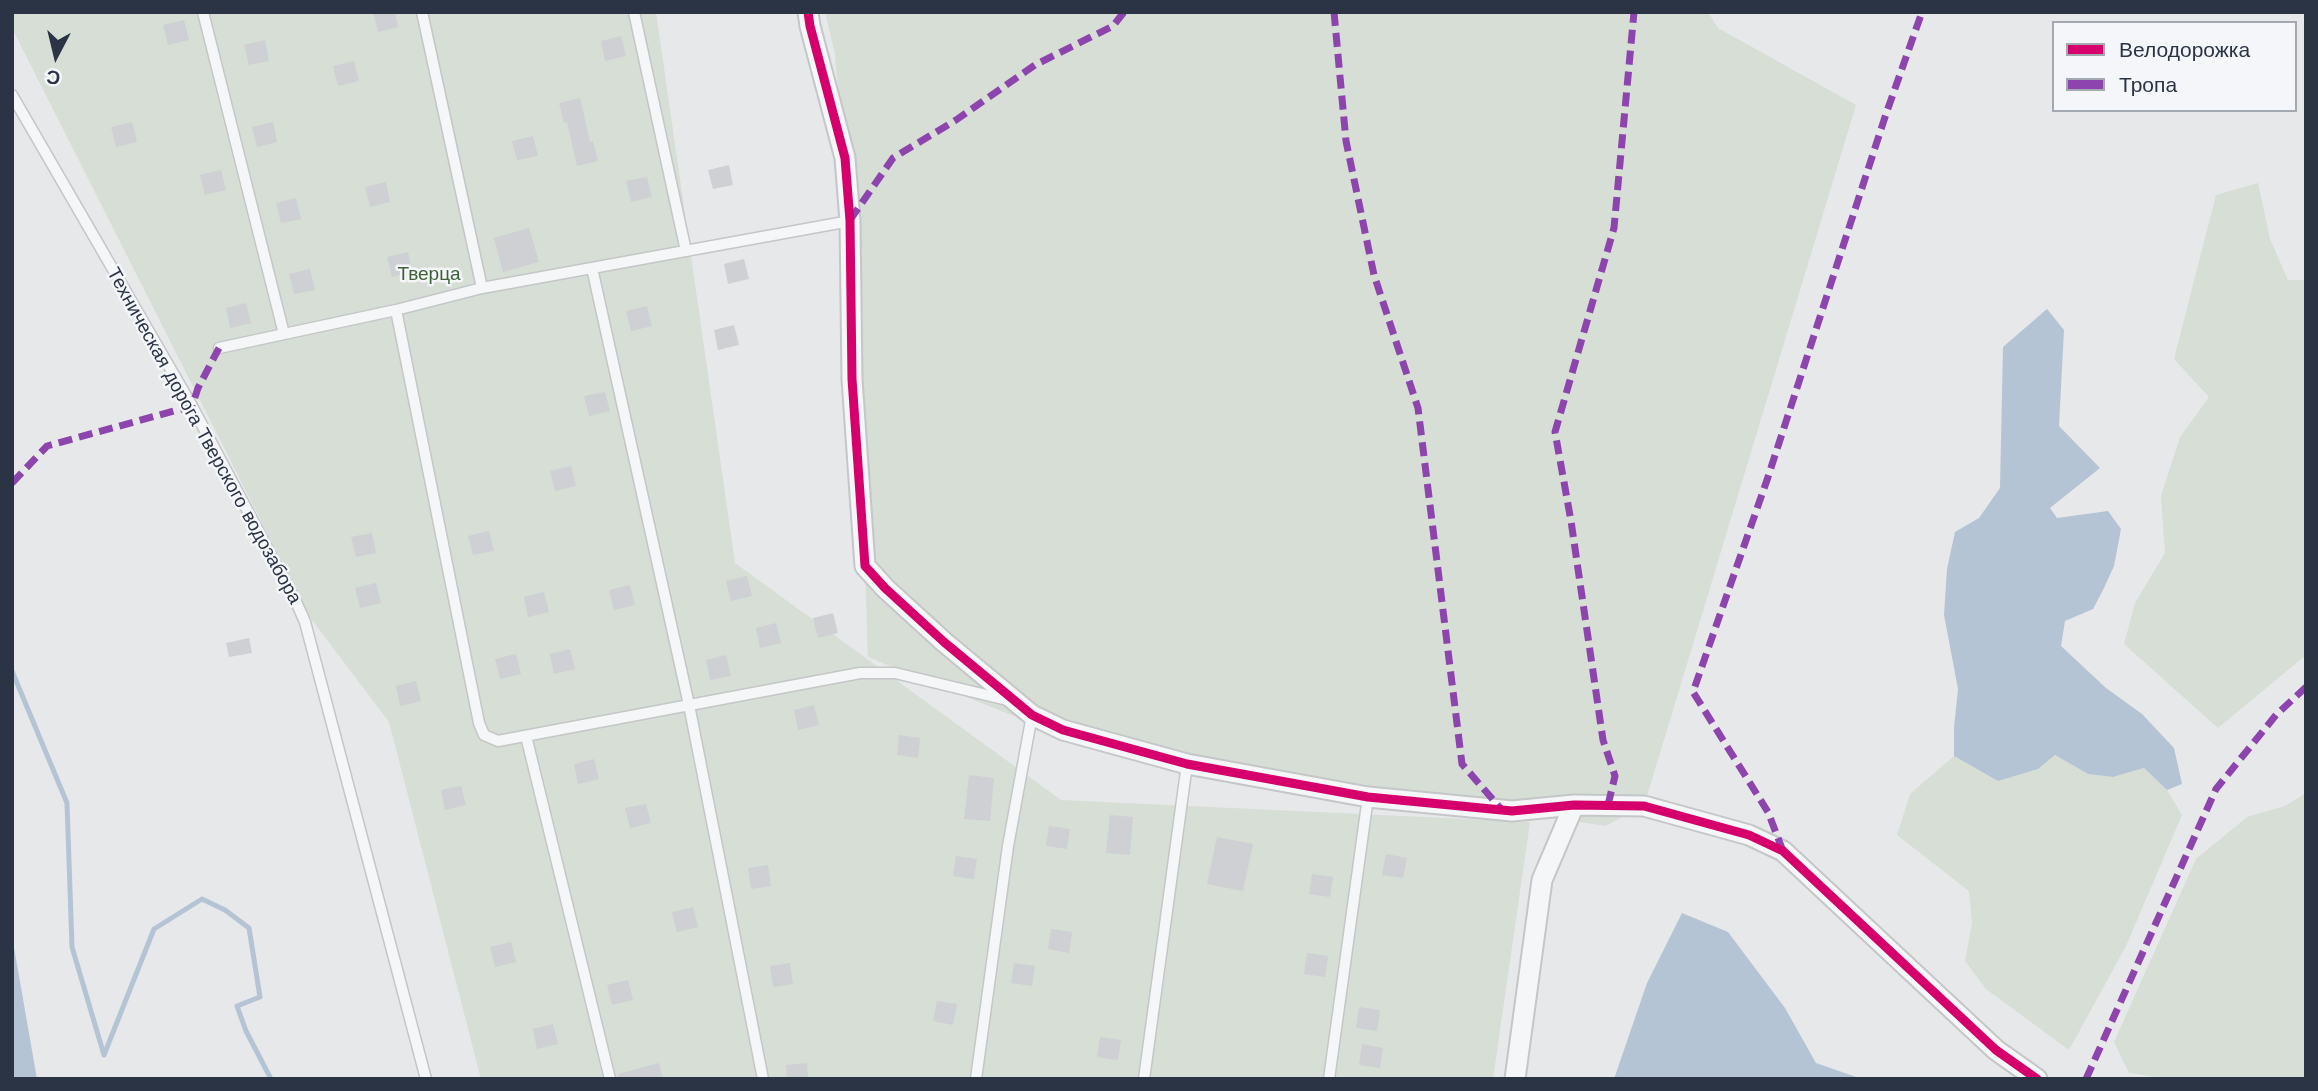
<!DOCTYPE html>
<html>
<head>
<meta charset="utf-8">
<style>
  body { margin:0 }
  #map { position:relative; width:2318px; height:1091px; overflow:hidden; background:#e6e8ea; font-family:"Work Sans",sans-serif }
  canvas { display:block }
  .frame { position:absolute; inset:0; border:14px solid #2b3445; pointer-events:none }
  .legend { position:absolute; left:2052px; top:21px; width:245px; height:91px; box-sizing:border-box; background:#f4f6f9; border:2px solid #a4a8b1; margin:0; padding:9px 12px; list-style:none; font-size:21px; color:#2b3445 }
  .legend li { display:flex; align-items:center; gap:14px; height:35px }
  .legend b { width:35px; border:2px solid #a4a8b1 }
  .north { position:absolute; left:21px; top:21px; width:70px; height:70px; -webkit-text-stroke:5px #f4f6f9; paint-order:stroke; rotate:187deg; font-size:19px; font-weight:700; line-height:28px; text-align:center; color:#2b3445 }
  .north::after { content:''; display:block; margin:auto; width:24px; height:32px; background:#2b3445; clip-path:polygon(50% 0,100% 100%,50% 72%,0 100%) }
</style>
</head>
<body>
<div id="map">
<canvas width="2318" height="1091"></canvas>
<div class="frame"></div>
<ul class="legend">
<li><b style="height:9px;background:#d6006c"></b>Велодорожка</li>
<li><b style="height:9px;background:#8e44ad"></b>Тропа</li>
</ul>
<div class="north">С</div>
</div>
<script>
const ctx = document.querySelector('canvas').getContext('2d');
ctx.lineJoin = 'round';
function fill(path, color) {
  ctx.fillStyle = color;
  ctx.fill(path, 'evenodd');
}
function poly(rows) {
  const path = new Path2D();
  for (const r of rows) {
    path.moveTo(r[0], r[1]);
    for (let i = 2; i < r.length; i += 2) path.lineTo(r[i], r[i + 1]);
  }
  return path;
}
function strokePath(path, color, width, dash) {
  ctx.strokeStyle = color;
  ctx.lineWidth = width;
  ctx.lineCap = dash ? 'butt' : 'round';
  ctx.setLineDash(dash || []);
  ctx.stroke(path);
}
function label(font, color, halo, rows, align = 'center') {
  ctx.font = font + ' "Work Sans",sans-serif';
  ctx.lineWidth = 5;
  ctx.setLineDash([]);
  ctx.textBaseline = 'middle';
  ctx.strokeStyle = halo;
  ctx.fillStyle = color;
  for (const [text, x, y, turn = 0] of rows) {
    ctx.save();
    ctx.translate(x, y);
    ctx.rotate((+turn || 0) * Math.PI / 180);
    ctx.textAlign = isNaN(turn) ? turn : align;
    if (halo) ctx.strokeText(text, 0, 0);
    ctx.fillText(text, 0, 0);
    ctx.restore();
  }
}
fill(poly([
  [12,12,656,12,735,563,1061,800,1530,822,1493,1079,481,1079,389,722,309,616,12,28],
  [825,12,1708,12,1718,28,1856,105,1644,806,1605,826,1080,743,868,657,857,330,835,54],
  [2258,183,2270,239,2288,280,2306,280,2306,655,2218,728,2124,644,2135,603,2165,553,2161,496,2180,437,2209,397,2174,359,2216,195],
  [2055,755,2088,774,2113,777,2144,768,2167,790,2182,815,2126,946,2069,1050,1986,989,1965,961,1972,923,1969,891,1897,835,1910,794,1954,756,1998,781,2038,769],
  [2306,793,2306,1079,2169,1079,2129,1073,2114,1042,2196,859,2247,817,2285,806]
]), '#d6ded6');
fill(poly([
  [2047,309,2064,330,2059,426,2100,468,2050,508,2057,518,2108,511,2121,529,2114,566,2104,588,2093,609,2065,621,2061,646,2106,688,2142,714,2174,748,2182,784,2167,790,2144,768,2113,777,2088,774,2055,755,2038,769,1998,781,1954,756,1954,728,1958,689,1944,615,1947,569,1955,532,1979,518,2000,488,2003,347],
  [1682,913,1728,932,1785,1008,1816,1063,1862,1079,1614,1079,1647,983],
  [12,936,37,1079,12,1079]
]), '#b4c4d5');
strokePath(poly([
  [12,671,67,803,72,947,104,1055,154,929,202,899,225,910,249,928,260,997,237,1006,246,1031,271,1079]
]), '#b4c4d5', 5);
fill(poly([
  [373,12,395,12,398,27,378,32],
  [184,20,189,40,168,45,163,25],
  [621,36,626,56,605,61,601,41],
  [265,40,269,61,249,65,244,45],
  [354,61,359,81,338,86,333,66],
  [580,98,590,142,593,141,598,161,577,166,567,122,564,123,559,103],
  [132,122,137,142,116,147,111,127],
  [273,122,277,142,257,147,252,127],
  [533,136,538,156,517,160,512,141],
  [729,165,733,185,713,189,708,170],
  [221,170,226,190,205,195,200,175],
  [647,177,652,197,631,202,626,181],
  [386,182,390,202,370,207,365,187],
  [296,198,301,219,281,223,276,203],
  [529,228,539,262,503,272,494,238],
  [408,252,412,272,392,277,387,257],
  [744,259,749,279,728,284,724,264],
  [310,269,315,290,294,294,289,274],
  [246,303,251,323,230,328,226,308],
  [647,306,652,326,631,331,626,311],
  [734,325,739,345,718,350,714,330],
  [605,392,610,411,589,416,584,396],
  [571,466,576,486,555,491,550,471],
  [489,531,494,551,473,555,468,536],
  [372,533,376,553,356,557,351,537],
  [747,576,752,596,731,601,726,581],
  [376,583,381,603,360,608,355,588],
  [630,585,635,605,614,610,609,590],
  [544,592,549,612,528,617,524,597],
  [833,613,838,633,818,638,813,618],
  [776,623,781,643,760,648,756,628],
  [249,638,252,653,229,657,226,643],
  [570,649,575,669,554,674,550,654],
  [516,654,521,674,500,679,495,659],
  [726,655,731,676,710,680,706,660],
  [416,681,421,701,400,706,396,686],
  [814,705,819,725,798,730,794,710],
  [899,735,920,738,918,758,897,755],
  [594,759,599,779,578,784,574,764],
  [969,775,994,778,990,821,964,819],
  [461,786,466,805,445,810,441,790],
  [646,804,651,823,630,828,625,808],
  [1110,815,1133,817,1130,855,1106,853],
  [1049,826,1070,829,1067,849,1046,846],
  [1217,837,1253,844,1243,891,1207,884],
  [1386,854,1407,858,1403,878,1382,875],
  [956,856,977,859,974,879,953,876],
  [768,865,771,886,751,889,748,868],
  [1312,874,1333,877,1330,897,1309,894],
  [693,907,698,927,677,932,672,912],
  [1051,929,1072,932,1069,953,1048,949],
  [511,942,516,962,495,967,490,947],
  [1307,953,1328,956,1325,977,1304,974],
  [790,963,793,984,773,987,770,966],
  [1014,963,1035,966,1032,986,1011,983],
  [628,980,633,1000,612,1005,607,985],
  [937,1001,957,1004,953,1025,933,1021],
  [1359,1007,1380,1010,1377,1031,1356,1028],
  [553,1024,558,1044,537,1049,533,1029],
  [1100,1037,1121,1040,1118,1060,1097,1057],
  [1362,1044,1383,1048,1380,1068,1359,1065],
  [659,1063,663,1079,618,1079,618,1074],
  [807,1063,808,1079,787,1079,786,1065]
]), '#ced0d3');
const lane = poly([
  [203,12,284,334],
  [422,12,482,288],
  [634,12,686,251],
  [12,95,192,406,297,604,305,622,426,1079],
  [592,268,689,705,763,1079],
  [396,310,479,723,484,735,498,741,860,673,895,673,1007,700],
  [219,348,396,310,482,288,850,221],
  [526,736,610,1079],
  [976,1079,1008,846,1032,715],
  [1144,1079,1187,764],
  [1329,1079,1368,797]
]);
const street = poly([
  [808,12,810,26,845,158,850,221,852,379,865,566,885,588,944,642,1032,715,1063,730,1187,764,1368,797,1512,811,1574,805,1644,806,1749,835,1783,851,1996,1050,2037,1079],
  [1515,1079,1542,880,1574,805]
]);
strokePath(lane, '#c4c6c8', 13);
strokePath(street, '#c4c6c8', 23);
strokePath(lane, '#f5f6f7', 10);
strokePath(street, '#f5f6f7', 19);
strokePath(poly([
  [1334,12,1346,141,1374,275,1418,408,1462,764,1502,810],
  [850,220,893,158,956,120,1035,65,1113,26,1124,12],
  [12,483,47,446,192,406,198,388,219,348],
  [1608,805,1615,776,1603,740,1571,521,1555,432,1614,228,1634,12],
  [1783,851,1768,812,1693,692,1767,480,1886,114,1922,12],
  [2086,1079,2216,789,2276,715,2306,687]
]), '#8e44ad', 7, [14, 7]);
strokePath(poly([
  [808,12,810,26,845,158,850,221,852,379,865,566,885,588,944,642,1032,715,1063,730,1187,764,1368,797,1512,811,1574,805,1644,806,1749,835,1783,851,1996,1050,2037,1079]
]), '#d6006c', 9);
label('19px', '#3f6138', '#f4f6f9', [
  ["Тверца",429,274]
]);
label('19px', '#2b3445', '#f4f6f9', [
  ["Техническая дорога Тверского водозабора",204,436,61]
]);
</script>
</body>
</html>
